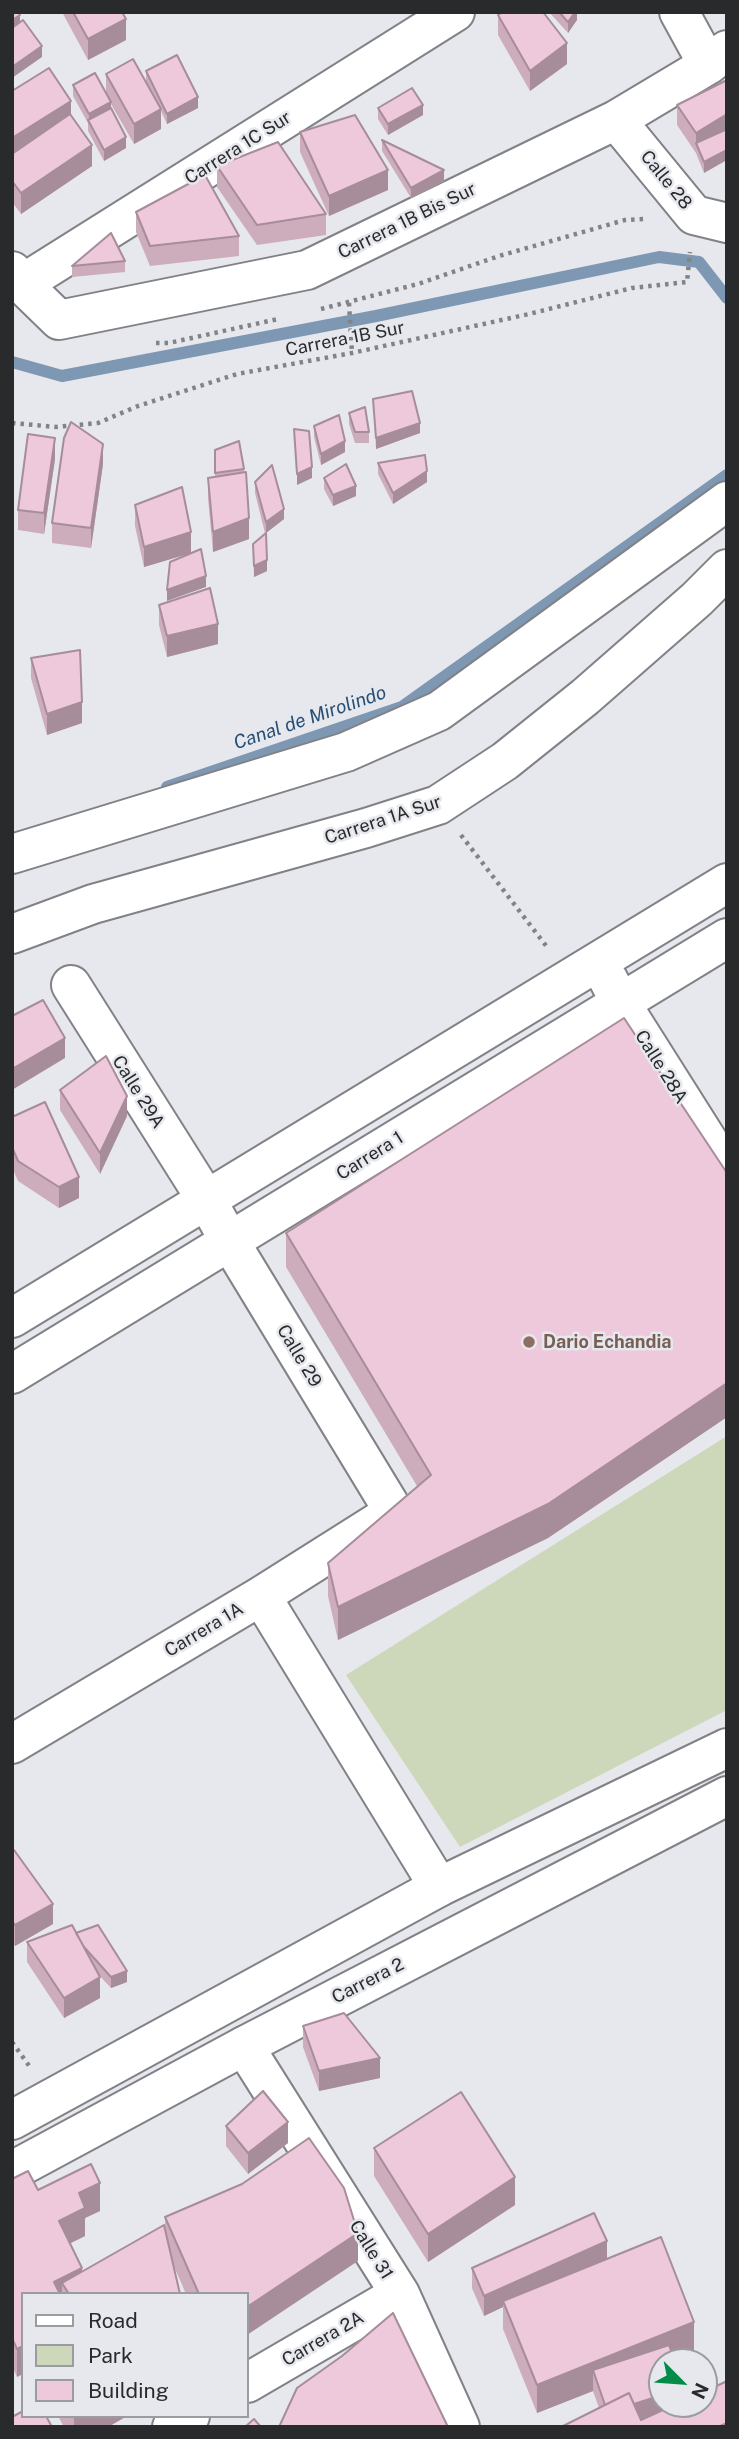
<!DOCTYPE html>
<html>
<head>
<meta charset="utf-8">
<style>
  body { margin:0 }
  #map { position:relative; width:739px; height:2439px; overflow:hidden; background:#e6e8ed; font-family:"Public Sans",sans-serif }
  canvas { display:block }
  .frame { position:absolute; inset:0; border:14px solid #292a2c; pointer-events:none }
  .legend { position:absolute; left:21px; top:2292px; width:228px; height:126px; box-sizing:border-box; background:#e6e8ed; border:2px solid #9a9ca0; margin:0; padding:9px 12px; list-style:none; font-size:21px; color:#292a2c }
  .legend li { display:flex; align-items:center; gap:14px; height:35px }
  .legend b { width:35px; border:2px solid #9a9ca0 }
  .north { position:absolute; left:648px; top:2348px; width:70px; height:70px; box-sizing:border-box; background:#e6e8ed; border:2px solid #9a9ca0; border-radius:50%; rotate:115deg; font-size:19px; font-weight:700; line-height:28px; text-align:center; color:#292a2c }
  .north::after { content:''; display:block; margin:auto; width:24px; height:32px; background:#028b49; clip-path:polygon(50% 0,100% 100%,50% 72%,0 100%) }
</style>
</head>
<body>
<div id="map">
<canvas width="739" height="2439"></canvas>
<div class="frame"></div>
<ul class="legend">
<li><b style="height:9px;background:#fff"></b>Road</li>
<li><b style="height:19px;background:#cdd8bb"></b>Park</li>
<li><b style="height:19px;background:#eec8db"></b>Building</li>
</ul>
<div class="north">N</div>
</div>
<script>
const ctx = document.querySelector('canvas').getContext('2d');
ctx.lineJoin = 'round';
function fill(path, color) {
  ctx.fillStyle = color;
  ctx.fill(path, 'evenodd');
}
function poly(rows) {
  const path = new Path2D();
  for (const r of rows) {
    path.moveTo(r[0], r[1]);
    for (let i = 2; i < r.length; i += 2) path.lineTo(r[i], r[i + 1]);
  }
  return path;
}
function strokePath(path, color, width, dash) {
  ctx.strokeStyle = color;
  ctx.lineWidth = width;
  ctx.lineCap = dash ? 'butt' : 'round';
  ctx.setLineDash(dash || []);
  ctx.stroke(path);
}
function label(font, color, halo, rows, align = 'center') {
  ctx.font = font + ' "Public Sans",sans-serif';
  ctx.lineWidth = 5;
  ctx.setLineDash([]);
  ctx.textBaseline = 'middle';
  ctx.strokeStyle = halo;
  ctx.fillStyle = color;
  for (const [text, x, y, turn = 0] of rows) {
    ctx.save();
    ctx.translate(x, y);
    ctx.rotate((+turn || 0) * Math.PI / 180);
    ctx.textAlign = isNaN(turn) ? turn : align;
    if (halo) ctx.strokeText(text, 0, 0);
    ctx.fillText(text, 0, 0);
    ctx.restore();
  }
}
fill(poly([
  [727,1436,727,1710,460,1847,346,1675]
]), '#cdd8bb');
strokePath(poly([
  [12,362,62,376,376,316,659,257,699,262,727,298],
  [167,787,402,707,727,475]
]), '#7e97b2', 12);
const street = poly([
  [679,12,708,65],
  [616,120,694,215,727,223],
  [12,271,22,284,59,320,307,270,616,120,708,65,727,50],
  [22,284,455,12],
  [12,854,346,752,439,711,727,501],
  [12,934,93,904,366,828,438,805,505,761,585,697,697,599,727,569],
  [608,979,620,1002,727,1171],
  [12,1318,727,883],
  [12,1374,727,938],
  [261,1596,439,1887],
  [12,1744,261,1596,394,1512,230,1242,206,1199,71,985],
  [244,2046,400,2294,460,2427],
  [247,2383,400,2294],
  [172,2427,190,2416]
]);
const secondary = poly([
  [12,2120,439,1887,727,1748],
  [12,2171,244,2046,727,1796]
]);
strokePath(street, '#818287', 42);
strokePath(secondary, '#818287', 42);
strokePath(poly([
  [349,303,352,353],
  [321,309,418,284,499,256,625,220,645,219],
  [156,343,169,343,278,319],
  [12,423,56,427,98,423,138,406,237,374,352,353,529,314,632,288,687,282,690,252],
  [461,835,547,947],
  [12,2042,30,2067]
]), '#828387', 4.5, [3.5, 5]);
strokePath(street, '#fff', 38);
strokePath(secondary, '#fff', 38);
fill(poly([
  [62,12,122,12,126,40,88,60],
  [549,12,577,12,577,20,568,33],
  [498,15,567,64,530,91,498,35],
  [146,71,198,108,167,124,161,111,161,129,134,144,111,104,111,109,126,148,104,161,88,131,88,123,73,96,73,85,106,92,106,74,146,82],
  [727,80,704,173,696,153,677,125,677,105],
  [12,91,71,114,92,166,21,214,12,202],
  [378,108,423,115,388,135,378,119],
  [300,132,388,190,329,216,300,152],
  [382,140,444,181,411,198,382,151],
  [217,166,326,214,326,235,257,245,217,187],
  [136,212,239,236,239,256,150,266,136,232],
  [125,261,125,272,72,277,72,266],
  [373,399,420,433,376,449],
  [349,413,369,432,369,443,355,443,349,424],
  [314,426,345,452,321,465,314,437],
  [215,450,244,469,249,539,213,552,208,498,208,478,215,476],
  [55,459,44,534,18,530,18,510],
  [378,463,427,482,393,504,378,474],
  [103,464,91,548,52,543,52,523],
  [324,478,356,496,333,506,324,489],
  [255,482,284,519,266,533,267,571,254,577,253,544,265,533,255,493],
  [135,505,191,553,144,567,135,526],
  [159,605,218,644,167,657,159,625],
  [31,658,82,723,47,735,31,678],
  [60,1090,127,1116,100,1174,60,1110],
  [12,1117,79,1198,59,1208,18,1181,12,1167],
  [727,1173,727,1417,548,1538,338,1640,328,1596,328,1563,417,1486,286,1267,286,1233],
  [12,1850,53,1924,15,1946,12,1942],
  [76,1933,127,1982,111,1988,97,1973,100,1998,64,2018,27,1962,27,1942],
  [303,2026,380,2078,319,2091,303,2047],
  [226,2126,288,2143,248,2174,226,2146],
  [374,2148,515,2205,428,2262,374,2176],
  [12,2179,38,2190,100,2211,85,2218,85,2236,70,2243,82,2272,165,2229,165,2217,358,2261,247,2294,186,2294,173,2264,180,2294,23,2294,17,2377,12,2366],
  [607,2259,694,2350,674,2359,662,2404,727,2427,599,2408,593,2391,537,2413,503,2329,503,2307,484,2316,472,2288,472,2268],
  [58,2416,127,2416,108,2427,64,2427]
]), '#cdacbc');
fill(poly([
  [575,12,577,12,577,20,568,33,568,22],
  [20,15,20,26,12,31,12,20],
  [126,19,126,40,88,60,88,39],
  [567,43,567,64,530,91,530,71],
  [42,46,42,57,12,78,12,67],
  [198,97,198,108,167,124,167,114],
  [71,101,71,122,12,159,12,138],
  [111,102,111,113,89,122,89,114],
  [423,105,423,115,388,135,388,124],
  [161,109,161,129,134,144,134,124],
  [727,114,727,134,696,143,696,133],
  [126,137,126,148,104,161,104,150],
  [92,145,92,166,21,214,21,193],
  [727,150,727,160,704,173,704,162],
  [388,170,388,190,329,216,329,196],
  [444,170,444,181,411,198,411,188],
  [420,423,420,433,376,449,376,438],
  [55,438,55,459,44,534,44,513],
  [345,441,345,452,321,465,321,454],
  [103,444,103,464,91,548,91,528],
  [312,467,312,478,297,485,297,474],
  [427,471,427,482,393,504,393,493],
  [356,486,356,496,333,506,333,495],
  [284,509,284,519,266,533,266,522],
  [249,518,249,539,213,552,213,532],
  [191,532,191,553,144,567,144,547],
  [267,560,267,571,254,577,254,566],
  [206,576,206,587,167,601,167,590],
  [218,624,218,644,167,657,167,636],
  [82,702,82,723,47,735,47,714],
  [65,1038,65,1058,12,1090,12,1069],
  [127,1096,127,1116,100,1174,100,1153],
  [79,1177,79,1198,59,1208,59,1187],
  [727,1383,727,1417,548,1538,338,1640,338,1607],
  [53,1904,53,1924,15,1946,15,1925],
  [127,1971,127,1982,111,1988,111,1977],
  [100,1977,100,1998,64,2018,64,1998],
  [380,2058,380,2078,319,2091,319,2071],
  [288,2122,288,2143,248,2174,248,2153],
  [515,2177,515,2205,428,2262,428,2234],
  [100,2183,100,2211,85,2218,85,2236,59,2249,59,2221,79,2193],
  [358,2233,358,2261,247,2335,247,2307],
  [607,2241,607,2261,503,2301,503,2307,484,2316,484,2296],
  [82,2268,82,2294,62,2283,62,2294,54,2294,54,2282],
  [694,2322,694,2350,665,2362,593,2370,593,2391,537,2413,537,2385],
  [23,2346,23,2374,17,2377,17,2349],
  [662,2395,662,2404,683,2404,631,2426,631,2405],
  [77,2416,127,2416,108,2427,74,2427,74,2418]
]), '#a78c99');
const building = poly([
  [12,12,18,12,20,15,12,20,12,12],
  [73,12,122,12,126,19,88,39,73,12],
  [502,12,543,12,567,43,530,71,498,15,502,12],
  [559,12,575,12,568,22,559,12],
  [23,20,42,46,12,67,12,28,23,20],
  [177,55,198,97,167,114,146,71,177,55],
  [133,59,161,109,134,124,106,74,133,59],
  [49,68,71,101,12,138,12,91,49,68],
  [95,73,111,102,89,114,73,85,95,73],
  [727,80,727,114,696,133,677,105,727,80],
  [412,88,423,105,388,124,378,108,412,88],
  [111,108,126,137,104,150,88,120,111,108],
  [70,114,92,145,21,193,12,181,12,154,70,114],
  [355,115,388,170,329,196,300,132,355,115],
  [727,129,727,150,704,162,696,143,727,129],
  [382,140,444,170,411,188,382,140],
  [278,142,326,214,257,225,217,166,278,142],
  [205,175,239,236,150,246,136,212,205,175],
  [111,233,125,261,72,266,111,233],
  [412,391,420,423,376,438,373,399,412,391],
  [365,407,369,432,355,432,349,413,365,407],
  [339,415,345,441,321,454,314,426,339,415],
  [71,422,103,444,91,528,52,523,64,438,71,422],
  [294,429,309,431,312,467,297,474,294,429],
  [28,434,55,438,44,513,18,510,28,434],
  [239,441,244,469,215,473,215,450,239,441],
  [425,455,427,471,393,493,378,463,425,455],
  [346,464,356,486,333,495,324,478,346,464],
  [272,465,284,509,266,522,255,482,272,465],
  [246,472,249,518,213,532,208,478,246,472],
  [182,487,191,532,144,547,135,505,182,487],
  [266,533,267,560,254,566,253,544,266,533],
  [201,549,206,576,167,590,170,562,201,549],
  [210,588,218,624,167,636,159,605,210,588],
  [80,650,82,702,47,714,31,658,80,650],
  [43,1000,65,1038,12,1069,12,1016,43,1000],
  [624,1018,727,1173,727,1383,548,1504,338,1607,328,1563,431,1475,286,1233,624,1018],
  [106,1056,127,1096,100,1153,60,1090,106,1056],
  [45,1102,79,1177,59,1187,18,1161,12,1147,12,1117,45,1102],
  [12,1850,14,1850,53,1904,15,1925,12,1921,12,1850],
  [72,1925,100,1977,64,1998,27,1942,72,1925],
  [98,1925,127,1971,111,1977,84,1947,76,1933,98,1925],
  [344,2013,380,2058,319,2071,303,2026,344,2013],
  [263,2091,288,2122,248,2153,226,2126,263,2091],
  [461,2092,515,2177,428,2234,374,2148,461,2092],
  [309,2138,344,2188,358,2233,247,2307,247,2294,199,2294,165,2217,242,2184,309,2138],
  [91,2164,100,2183,79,2193,85,2208,59,2221,82,2268,54,2282,60,2294,23,2294,23,2346,17,2349,12,2338,12,2179,28,2171,38,2190,91,2164],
  [594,2213,607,2241,484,2296,472,2268,594,2213],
  [164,2225,180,2294,69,2294,62,2283,164,2225],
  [661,2237,694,2322,537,2385,503,2301,661,2237],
  [393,2313,448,2427,279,2427,297,2388,342,2356,393,2313],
  [669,2345,675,2362,662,2362,662,2395,634,2404,629,2393,605,2405,593,2370,669,2345],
  [727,2381,727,2423,718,2427,561,2427,629,2393,641,2420,676,2404,704,2404,704,2392,727,2381],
  [23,2411,23,2416,46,2416,52,2427,12,2427,12,2417,23,2411],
  [254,2419,261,2427,245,2427,254,2419]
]);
fill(building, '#eec8db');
strokePath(building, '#a78c99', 2);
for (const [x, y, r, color] of [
  [529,1342,7,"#8d6e63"]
]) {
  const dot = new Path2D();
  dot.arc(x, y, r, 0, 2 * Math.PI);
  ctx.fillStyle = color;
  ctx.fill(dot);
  strokePath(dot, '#e6e8ed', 2.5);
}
label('18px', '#292a2c', '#e6e8ed', [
  ["Carrera 1C Sur",238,148,-32],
  ["Calle 28",666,180,51],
  ["Carrera 1B Bis Sur",407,221,-26],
  ["Carrera 1B Sur",345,339,-11],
  ["Carrera 1A Sur",383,820,-18],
  ["Calle 28A",661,1067,58],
  ["Calle 29A",138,1092,58],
  ["Carrera 1",370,1156,-32],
  ["Calle 29",299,1356,59],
  ["Carrera 1A",204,1630,-31],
  ["Carrera 2",368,1981,-27],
  ["Calle 31",371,2250,58],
  ["Carrera 2A",323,2339,-30]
]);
label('bold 18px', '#785e54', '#e6e8ed', [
  ["Dario Echandia",543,1342]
], 'left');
label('italic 19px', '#274f76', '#e6e8ed', [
  ["Canal de Mirolindo",310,718,-19]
]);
</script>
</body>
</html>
